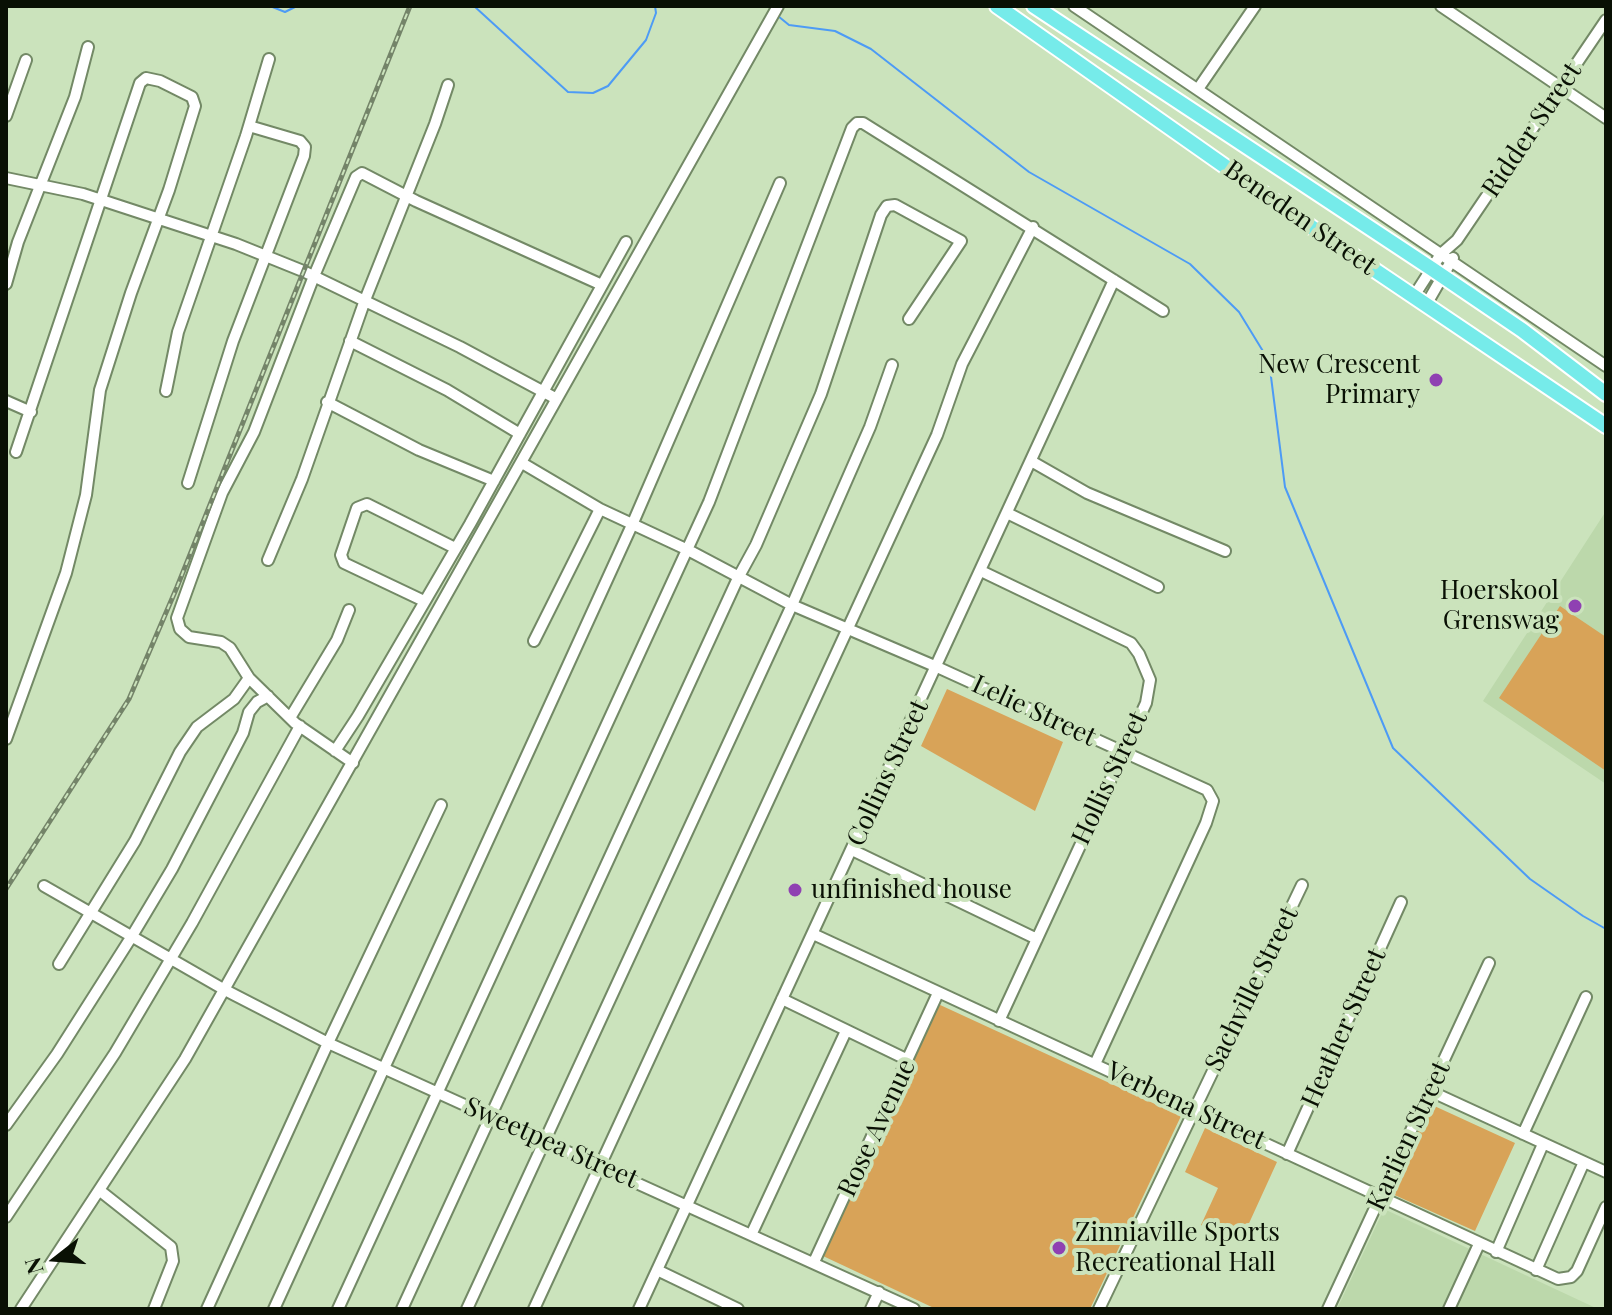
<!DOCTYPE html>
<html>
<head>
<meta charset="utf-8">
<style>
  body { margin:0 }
  #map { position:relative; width:1612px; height:1315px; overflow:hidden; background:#cbe3bc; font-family:"Playfair Display",serif }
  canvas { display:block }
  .frame { position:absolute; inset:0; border:8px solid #091004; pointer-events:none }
  .north { position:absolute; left:16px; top:1219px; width:80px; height:80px; -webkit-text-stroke:6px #cbe3bc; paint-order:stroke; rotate:253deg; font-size:22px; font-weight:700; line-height:32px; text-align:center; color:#091004 }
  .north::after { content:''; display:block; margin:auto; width:28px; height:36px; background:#091004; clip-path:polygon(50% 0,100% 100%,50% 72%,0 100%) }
</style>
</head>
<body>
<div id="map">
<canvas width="1612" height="1315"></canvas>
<div class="frame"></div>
<div class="north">N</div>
</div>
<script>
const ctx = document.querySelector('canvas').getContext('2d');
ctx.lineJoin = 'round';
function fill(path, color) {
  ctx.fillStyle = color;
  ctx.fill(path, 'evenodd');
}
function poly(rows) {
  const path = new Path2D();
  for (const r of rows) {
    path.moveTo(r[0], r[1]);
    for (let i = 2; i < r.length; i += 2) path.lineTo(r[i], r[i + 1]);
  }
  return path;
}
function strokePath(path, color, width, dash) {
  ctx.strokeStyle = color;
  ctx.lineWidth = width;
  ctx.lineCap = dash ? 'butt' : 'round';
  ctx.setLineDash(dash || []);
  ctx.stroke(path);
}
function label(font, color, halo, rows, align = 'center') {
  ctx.font = font + ' "Playfair Display",serif';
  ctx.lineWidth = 8;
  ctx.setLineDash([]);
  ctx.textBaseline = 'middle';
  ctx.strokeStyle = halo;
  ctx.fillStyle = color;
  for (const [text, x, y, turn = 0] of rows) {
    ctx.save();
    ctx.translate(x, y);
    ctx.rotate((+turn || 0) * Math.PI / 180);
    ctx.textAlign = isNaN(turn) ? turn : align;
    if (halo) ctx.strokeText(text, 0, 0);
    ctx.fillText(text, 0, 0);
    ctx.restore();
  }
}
fill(poly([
  [1606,511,1606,784,1483,701],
  [1384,1209,1598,1309,1337,1309]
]), '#bcd8ab');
fill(poly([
  [1560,606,1606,637,1606,771,1499,698],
  [947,689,1063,742,1035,811,921,746],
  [938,1004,1181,1116,1090,1309,936,1309,823,1256],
  [1430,1104,1515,1143,1475,1231,1390,1193],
  [1205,1128,1277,1162,1240,1243,1201,1225,1218,1188,1185,1172]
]), '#d8a358');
strokePath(poly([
  [270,6,285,12,297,6],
  [474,6,568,92,593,93,608,86,646,40,656,13,655,6],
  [778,16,789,25,835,31,871,49,1029,172,1190,264,1239,312,1269,361,1285,487,1393,748,1530,879,1583,916,1606,929]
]), '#4d9bf5', 2);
const minor = poly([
  [1074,6,1606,366],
  [1441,6,1606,118],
  [1198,89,1255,6],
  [6,116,26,60],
  [6,178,83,194,236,244,303,271,460,347,555,398],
  [6,284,18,242,75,97,88,47],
  [1414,296,1441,254,1457,240,1606,20],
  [1426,305,1453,258],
  [350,341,447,390,520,434],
  [166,391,178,332,246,136,269,59],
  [6,401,31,412],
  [327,402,419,450,494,481],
  [1031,461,1087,493,1225,551],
  [522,463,600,509,688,550,792,605,937,667,1207,790,1213,801,1206,823,1095,1064],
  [188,483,233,341,304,156,305,147,300,141,249,126],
  [1007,513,1158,587],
  [268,560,302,479,365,300,435,124,448,85],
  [981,571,1131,643,1139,654,1150,680,1146,703,999,1021],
  [424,601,344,563,341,555,357,508,367,504,455,548],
  [534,641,600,509],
  [290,718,337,640,349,610],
  [6,739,66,573,86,495,100,390,131,293,169,190,195,106,192,97,160,81,146,78,140,83,16,452],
  [335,751,358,716,470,524,626,242],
  [353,763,295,723,249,678,230,648,221,642,189,637,180,629,177,618,222,493,254,432,314,276,356,177,362,173,416,201,602,285],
  [852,850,1037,939],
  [44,886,225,990,328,1043,914,1309],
  [813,934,1558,1279,1571,1277,1577,1271,1606,1207],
  [59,964,135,841,180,752,197,727,234,699,249,678],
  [782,999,908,1060],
  [1430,1091,1606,1172],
  [6,1125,57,1054,132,936,172,869,243,733,249,712,257,702,268,696],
  [1523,1134,1586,997],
  [1287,1154,1401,902],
  [99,1190,171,1247,173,1261,154,1309],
  [6,1217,115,1053,192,923,300,726],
  [752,1233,846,1031],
  [1496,1252,1543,1144],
  [814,1262,938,993],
  [657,1270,738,1309],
  [1536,1270,1584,1162],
  [21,1309,185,1059,778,6],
  [207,1309,328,1043,441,805],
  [274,1309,632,525,780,183],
  [338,1309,709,502,852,128,857,123,863,123,1163,311],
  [402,1309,738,578,756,545,821,394,881,215,887,206,895,205,961,241,909,319],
  [467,1309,792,605,870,427,892,365],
  [534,1309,937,435,962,364,1033,227],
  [639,1309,1114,280],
  [871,1309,879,1292],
  [1099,1309,1302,885],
  [1328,1309,1489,963],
  [1449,1309,1479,1244]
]);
const major = poly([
  [997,6,1324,236,1606,426],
  [1034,6,1432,269,1522,330,1606,394]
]);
strokePath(minor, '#738966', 14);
strokePath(major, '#fff', 18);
strokePath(minor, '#fff', 10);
strokePath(major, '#76ebea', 14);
const rail = poly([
  [6,889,129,699,177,587,410,6]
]);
strokePath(rail, '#748469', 5);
strokePath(rail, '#cbe3bc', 2, [6]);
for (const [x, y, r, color] of [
  [1436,380,8,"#8f41b2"],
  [1575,606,8,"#8f41b2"],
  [795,890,8,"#8f41b2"],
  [1059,1248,8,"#8f41b2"]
]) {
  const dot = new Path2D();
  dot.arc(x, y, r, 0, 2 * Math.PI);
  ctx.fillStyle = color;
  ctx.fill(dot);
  strokePath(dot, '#cbe3bc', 3);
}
label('26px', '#091004', '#cbe3bc', [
  ["Ridder Street",1532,130,-56],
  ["Beneden Street",1300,218,35],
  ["Lelie Street",1034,711,25],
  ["Collins Street",888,773,-65],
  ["Hollis Street",1110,778,-65],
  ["Sachville Street",1252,989,-64],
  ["Heather Street",1344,1028,-66],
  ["Verbena Street",1186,1106,25],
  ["Rose Avenue",877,1128,-65],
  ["Karlien Street",1409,1136,-65],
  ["Sweetpea Street",551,1143,24]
]);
label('26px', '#091004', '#cbe3bc', [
  ["New Crescent",1420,365],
  ["Primary",1420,395],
  ["Hoerskool",1559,591],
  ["Grenswag",1559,621],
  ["unfinished house",811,890,"left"],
  ["Zinniaville Sports",1075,1233,"left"],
  ["Recreational Hall",1075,1263,"left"]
], 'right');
</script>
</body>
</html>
